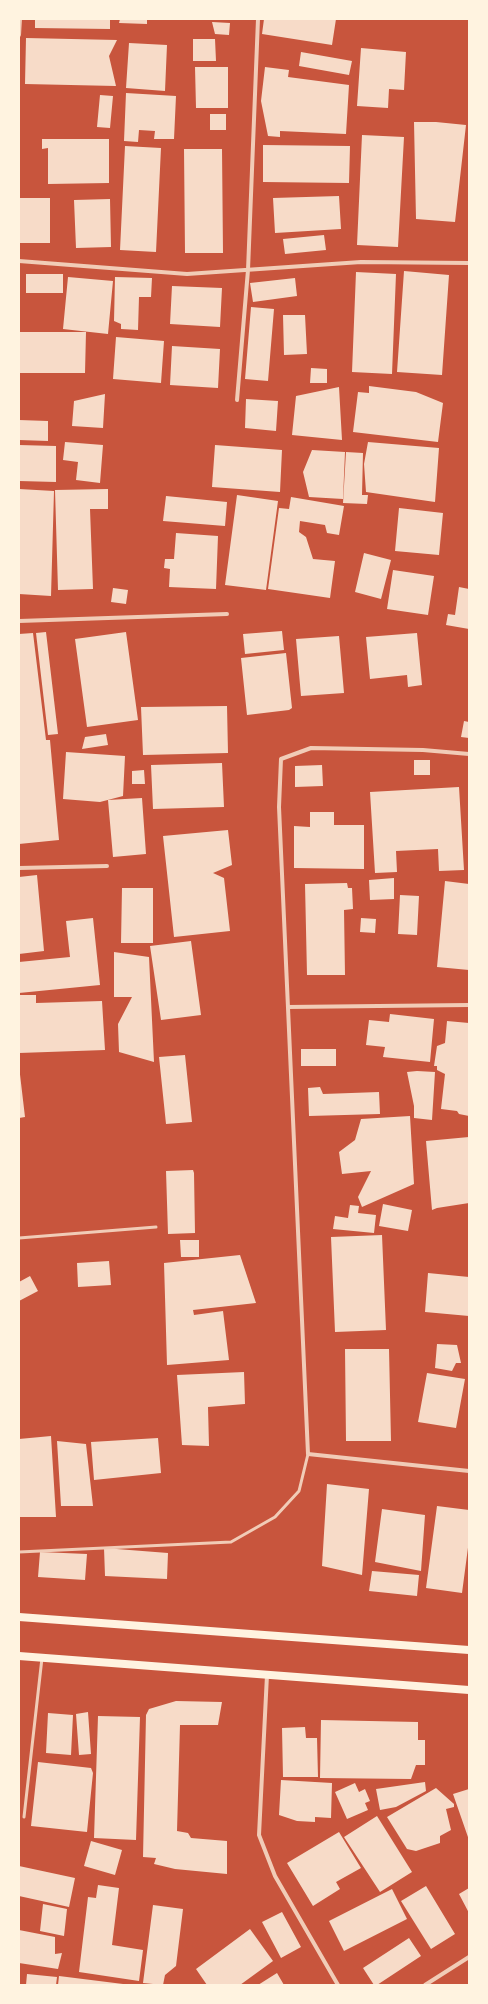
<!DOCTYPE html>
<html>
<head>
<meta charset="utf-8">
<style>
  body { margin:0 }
  #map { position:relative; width:488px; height:2004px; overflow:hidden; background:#c8553d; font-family:"Roboto Condensed",sans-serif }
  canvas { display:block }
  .frame { position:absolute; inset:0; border:20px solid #fff3e0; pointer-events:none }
</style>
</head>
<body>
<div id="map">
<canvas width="488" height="2004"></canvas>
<div class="frame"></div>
</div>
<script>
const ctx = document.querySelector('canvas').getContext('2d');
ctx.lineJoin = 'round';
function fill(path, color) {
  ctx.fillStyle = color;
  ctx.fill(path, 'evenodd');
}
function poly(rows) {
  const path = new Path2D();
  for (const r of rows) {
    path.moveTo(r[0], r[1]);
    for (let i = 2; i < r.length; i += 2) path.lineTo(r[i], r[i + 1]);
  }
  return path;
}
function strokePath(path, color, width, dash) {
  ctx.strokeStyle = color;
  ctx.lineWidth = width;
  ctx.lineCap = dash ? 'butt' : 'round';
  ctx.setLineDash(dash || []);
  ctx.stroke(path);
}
fill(poly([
  [35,19,110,19,110,29,35,28],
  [120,19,147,19,147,24,119,23],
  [264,19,336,19,332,45,262,34],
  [212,22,230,23,229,35,215,34],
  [26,38,117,40,109,56,116,86,25,84],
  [193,39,215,39,216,61,193,61],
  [129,43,167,45,165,91,126,88],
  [361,48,406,52,404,90,389,89,388,108,357,106],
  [301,52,352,61,349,75,299,66],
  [195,67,228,67,228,108,196,108],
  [265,67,289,70,288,77,349,85,346,134,280,131,280,137,268,136,261,101],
  [126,93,176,96,174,139,154,139,155,131,139,130,138,142,124,141],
  [100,95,113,96,110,128,97,127],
  [210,114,226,114,226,130,210,130],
  [414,122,436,122,466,125,455,222,416,219],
  [362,135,404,137,398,247,357,245],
  [42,139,109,139,109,183,48,184,48,148,42,149],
  [263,145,350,146,349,183,263,182],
  [125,146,161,148,156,252,120,250],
  [184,149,222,149,223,253,185,253],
  [339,196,341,229,275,233,273,198],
  [19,198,50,198,50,243,19,243],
  [110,199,111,247,76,248,74,200],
  [324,235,326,250,285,254,283,239],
  [404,271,449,275,442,375,397,372],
  [356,272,396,274,392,374,352,372],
  [26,274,63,274,63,293,26,293],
  [68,277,113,281,108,334,63,329],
  [115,277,152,278,151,297,139,297,138,330,121,329,121,324,114,321],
  [295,278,297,296,253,302,250,283],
  [172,286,222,288,220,327,170,324],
  [251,307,274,309,268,381,245,379],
  [283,315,305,315,307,354,284,355],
  [19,332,86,332,85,373,19,373],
  [116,337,164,341,161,383,113,379],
  [172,346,220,349,218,388,170,385],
  [311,368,327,369,327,383,310,383],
  [369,386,416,392,443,403,438,442,353,432,358,392,369,393],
  [339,387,342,440,292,435,296,396],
  [105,394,103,428,72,426,74,401],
  [246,399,278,401,276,431,245,428],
  [19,420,48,421,48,441,19,440],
  [65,442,103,445,100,483,76,480,78,462,63,460],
  [368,442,439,448,435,502,366,492,364,464],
  [19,445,56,446,56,482,19,481],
  [215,445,282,450,280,492,212,487],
  [312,450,345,452,343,499,309,497,303,472],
  [346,452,363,453,362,495,368,495,367,504,343,503],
  [19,489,54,491,51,596,19,594],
  [108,489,108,509,90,509,93,589,58,590,55,490],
  [237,495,278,501,266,590,225,585],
  [166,496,227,502,225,526,163,521],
  [291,497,344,506,339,535,327,533,325,525,300,521,299,532,306,537,313,559,335,561,330,598,268,589,279,508,289,509],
  [399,508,443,513,439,555,395,551],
  [176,533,218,536,216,589,169,587,170,569,164,568,165,559,174,559],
  [364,553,391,560,381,599,355,592],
  [393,570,434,576,428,615,387,609],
  [459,587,469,589,469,629,446,625,448,614,455,615],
  [113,588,128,590,126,604,111,602],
  [282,631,284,650,245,654,243,634],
  [46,632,58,734,48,735,36,633],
  [126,632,138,720,87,727,75,639],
  [33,633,46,740,50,740,59,840,19,844,19,634],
  [417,633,422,685,408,687,407,675,370,679,366,637],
  [339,636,344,693,301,696,296,639],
  [286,653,292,708,289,710,247,715,241,658],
  [227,706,228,753,143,755,141,707],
  [464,721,469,722,469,738,461,737],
  [106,734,108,745,82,749,85,737],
  [66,752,125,756,123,796,100,802,63,799],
  [414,760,430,760,430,775,414,775],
  [222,763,224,807,153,809,151,765],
  [322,765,323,786,295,787,295,766],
  [144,770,145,784,132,784,132,771],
  [459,787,464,870,439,871,438,849,396,851,397,872,375,873,370,792],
  [142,798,146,854,113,857,108,800],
  [310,812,334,812,334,825,364,825,364,869,294,868,294,826,310,827],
  [228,830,232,865,213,873,224,878,230,931,174,937,163,836],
  [37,875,44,951,19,954,19,877],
  [394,878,394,899,370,900,369,880],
  [445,881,469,884,469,970,437,967],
  [347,883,348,888,352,888,353,909,344,910,345,975,307,975,305,884],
  [122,888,153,888,153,943,121,943],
  [400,895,419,896,417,935,398,934],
  [93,918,100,985,19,993,19,962,70,957,66,921],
  [361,918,376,919,375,933,360,932],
  [191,941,201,1015,161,1020,150,946],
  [114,952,149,957,154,1062,119,1052,118,1024,132,997,114,997],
  [19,995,36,995,36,1003,102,1001,105,1050,19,1053],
  [390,1014,434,1019,430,1062,383,1057,385,1047,366,1045,369,1020,389,1022],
  [447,1021,469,1023,469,1116,459,1114,457,1111,441,1109,445,1074,437,1070,437,1066,434,1066,437,1046,445,1043],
  [301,1049,336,1049,336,1066,301,1066],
  [185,1055,192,1122,166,1124,159,1057],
  [19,1066,25,1117,19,1118],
  [417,1071,435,1072,432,1120,414,1118,414,1106,407,1072],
  [320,1087,323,1094,379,1092,380,1114,309,1116,308,1088],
  [410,1116,414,1184,362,1207,358,1197,371,1171,342,1174,339,1152,355,1140,361,1119],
  [469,1137,469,1203,437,1208,432,1210,426,1141],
  [193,1170,194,1173,195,1233,168,1234,166,1171],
  [383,1204,412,1210,408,1231,379,1226],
  [350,1205,359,1206,358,1213,376,1215,374,1233,333,1229,335,1216,348,1218],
  [382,1235,386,1330,335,1332,331,1237],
  [180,1240,199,1240,199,1257,181,1257],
  [240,1255,256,1303,193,1310,194,1315,223,1311,229,1360,167,1365,164,1263],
  [109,1261,111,1285,78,1287,77,1263],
  [428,1273,469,1277,469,1316,425,1312],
  [30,1276,38,1291,19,1301,19,1282],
  [437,1344,457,1345,461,1363,456,1363,452,1371,435,1368],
  [345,1349,389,1349,391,1441,346,1441],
  [244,1372,245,1404,208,1407,209,1446,182,1445,177,1375],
  [427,1373,465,1379,456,1428,418,1422],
  [51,1436,56,1517,19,1517,19,1439],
  [158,1438,161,1473,94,1480,91,1442],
  [57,1441,86,1444,93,1506,61,1506],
  [327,1484,369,1489,362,1575,322,1566],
  [437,1506,469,1510,469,1540,462,1593,426,1588],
  [382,1509,425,1515,421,1571,375,1562],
  [104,1548,168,1553,167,1579,105,1576],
  [40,1552,87,1554,85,1580,38,1577],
  [372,1571,419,1575,417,1596,369,1591],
  [176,1701,222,1702,218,1725,180,1725,177,1831,188,1833,191,1838,227,1841,227,1874,175,1869,154,1864,156,1858,143,1857,146,1715,149,1709],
  [88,1712,91,1754,79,1755,76,1714],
  [48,1713,73,1715,71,1755,46,1753],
  [98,1716,140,1717,136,1840,94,1838],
  [321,1720,418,1722,418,1740,425,1740,425,1765,416,1765,411,1779,320,1778],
  [305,1727,306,1738,317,1738,318,1777,283,1777,282,1728],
  [38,1762,91,1768,93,1773,87,1832,31,1826],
  [281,1780,332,1783,331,1818,315,1817,315,1822,297,1821,279,1815],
  [425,1782,426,1791,396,1807,380,1810,376,1789],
  [355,1783,359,1792,365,1789,370,1801,365,1803,368,1810,347,1819,335,1792],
  [436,1788,454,1804,454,1807,446,1809,451,1830,440,1836,440,1843,416,1851,407,1849,387,1817],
  [469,1789,469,1840,453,1794],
  [377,1816,412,1872,380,1892,344,1837],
  [339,1832,361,1868,336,1882,340,1889,313,1906,287,1863],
  [91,1841,122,1850,115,1875,84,1866],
  [19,1866,75,1878,69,1907,19,1896],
  [98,1885,119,1888,112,1945,143,1950,139,1981,79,1972,88,1897,96,1898],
  [426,1886,455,1934,431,1949,401,1901],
  [469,1888,469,1913,459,1894],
  [392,1889,407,1919,344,1951,329,1921],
  [43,1904,67,1909,64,1936,40,1931],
  [153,1905,183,1909,176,1966,165,1975,163,1985,143,1983],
  [282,1912,301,1947,281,1958,262,1922],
  [250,1929,273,1961,240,1985,207,1985,196,1969],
  [19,1930,55,1937,55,1954,62,1953,58,1969,19,1963],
  [409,1938,421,1956,377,1985,374,1985,363,1968],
  [277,1973,284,1985,258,1985],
  [27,1974,57,1977,56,1985,26,1985],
  [59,1976,123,1984,123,1985,58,1985]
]), '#f7dbc8');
strokePath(poly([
  [19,1238,156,1227],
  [19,1552,231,1542,275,1517,299,1491,308,1454],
  [24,1817,42,1658]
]), '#f1ccb7', 3);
strokePath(poly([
  [19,35,20,19],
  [19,261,187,274,361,262,469,263],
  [237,400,248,270,258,19],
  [19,621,227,614],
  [469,754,423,750,311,748,281,759,279,807,308,1454,469,1471],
  [19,868,107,866],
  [288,1007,469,1005],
  [267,1675,259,1835,275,1876,338,1985],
  [425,1985,469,1957]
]), '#f1ccb7', 4);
strokePath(poly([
  [19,1617,469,1650],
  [19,1656,469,1690]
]), '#fff3e0', 8);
</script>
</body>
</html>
